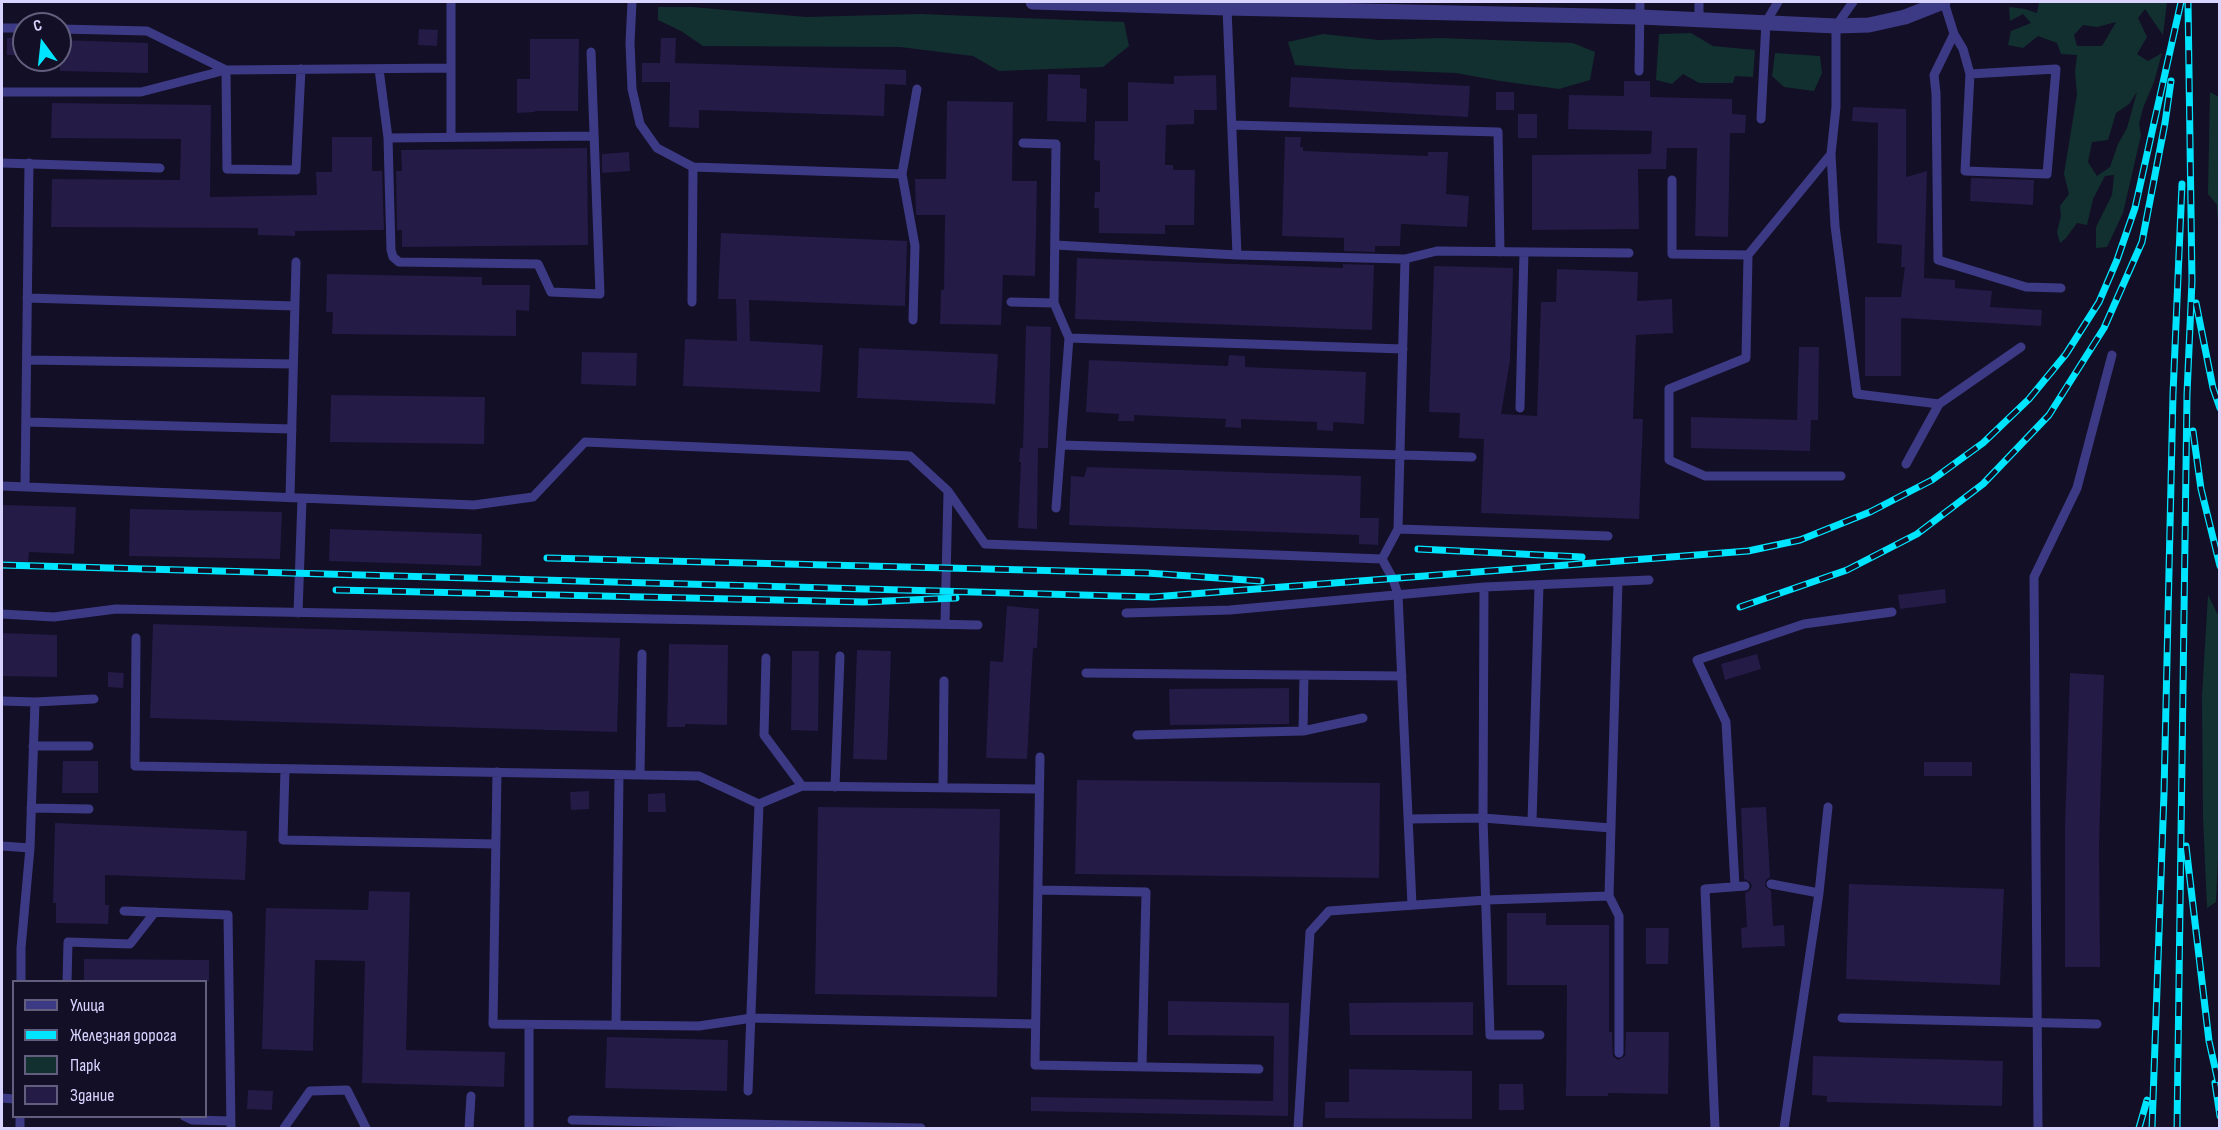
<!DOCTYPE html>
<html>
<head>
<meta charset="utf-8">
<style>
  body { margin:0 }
  #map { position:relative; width:2221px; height:1130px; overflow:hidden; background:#130f26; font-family:"Sofia Sans Condensed",sans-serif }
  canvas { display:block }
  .frame { position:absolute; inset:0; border:3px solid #d9d4ff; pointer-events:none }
  .legend { position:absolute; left:12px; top:980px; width:195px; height:138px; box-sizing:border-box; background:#130f26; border:2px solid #625e7d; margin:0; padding:8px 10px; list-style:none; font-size:18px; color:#d9d4ff }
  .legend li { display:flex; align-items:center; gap:12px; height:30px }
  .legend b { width:30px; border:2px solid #625e7d }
  .north { position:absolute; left:12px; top:12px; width:60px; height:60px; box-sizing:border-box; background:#130f26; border:2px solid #625e7d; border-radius:50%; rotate:345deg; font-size:16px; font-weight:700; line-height:24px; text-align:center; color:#d9d4ff }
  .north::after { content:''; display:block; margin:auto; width:21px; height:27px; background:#00e5ff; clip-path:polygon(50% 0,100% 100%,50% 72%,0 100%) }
</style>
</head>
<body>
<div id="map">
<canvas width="2221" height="1130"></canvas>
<div class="frame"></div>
<ul class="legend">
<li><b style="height:8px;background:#3d3a85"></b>Улица</li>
<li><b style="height:8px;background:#00e5ff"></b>Железная дорога</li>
<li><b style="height:16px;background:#12302f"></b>Парк</li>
<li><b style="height:16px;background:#241b47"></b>Здание</li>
</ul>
<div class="north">С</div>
</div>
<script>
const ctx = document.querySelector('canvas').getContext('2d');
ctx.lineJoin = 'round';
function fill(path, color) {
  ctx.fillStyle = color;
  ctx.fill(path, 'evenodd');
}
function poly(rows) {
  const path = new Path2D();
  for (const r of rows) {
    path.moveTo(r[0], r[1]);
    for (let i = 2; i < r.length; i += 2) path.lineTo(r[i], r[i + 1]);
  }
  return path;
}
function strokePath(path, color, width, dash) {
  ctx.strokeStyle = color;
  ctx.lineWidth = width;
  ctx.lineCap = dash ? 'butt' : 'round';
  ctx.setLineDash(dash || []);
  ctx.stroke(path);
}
fill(poly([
  [2039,2,2167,2,2163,35,2145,9,2138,18,2147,37,2137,54,2148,61,2162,53,2154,82,2143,108,2139,124,2141,135,2123,213,2107,247,2096,248,2096,227,2112,195,2114,175,2105,176,2093,199,2087,225,2077,223,2066,238,2060,243,2057,232,2061,216,2060,206,2069,194,2064,174,2077,94,2075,72,2077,55,2061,54,2057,43,2038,36,2023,48,2008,45,2011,31,2031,23,2023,14,2010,21,2009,7,2025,9,2037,13],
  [2116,22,2102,46,2077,46,2074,35,2083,25,2097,27],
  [2137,92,2127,128,2118,144,2110,167,2097,176,2088,162,2092,142,2108,140,2116,113,2129,104],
  [658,7,692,7,806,17,920,14,1124,22,1129,46,1103,67,999,71,973,56,900,47,703,46,681,31,658,20],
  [1691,33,1713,46,1755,50,1753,77,1735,76,1733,83,1699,83,1683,74,1672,84,1656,80,1659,34],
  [1323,34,1379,40,1441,38,1573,43,1595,52,1590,80,1559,89,1500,81,1456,73,1348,69,1295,65,1288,42],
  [1775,53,1820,56,1822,73,1814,91,1784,87,1772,76],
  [2210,92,2219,97,2219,241,2217,205,2208,194],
  [2208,595,2219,617,2220,813,2216,902,2207,908,2203,817,2202,696]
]), '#12302f');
fill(poly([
  [419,29,438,30,437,46,418,45],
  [7,38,24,38,24,55,7,55],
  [661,38,676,38,675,63,906,70,906,85,885,84,884,116,699,110,699,128,669,127,670,82,642,82,642,63,660,63],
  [530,39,579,39,578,111,535,111,535,112,517,113,517,79,530,79],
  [60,40,148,43,148,73,60,71],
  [1048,74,1080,75,1080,88,1087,89,1086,122,1047,121],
  [1216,75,1217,110,1194,110,1194,124,1166,125,1165,165,1173,165,1173,170,1195,170,1194,225,1165,225,1165,234,1099,233,1099,208,1094,208,1095,192,1100,192,1100,161,1094,160,1095,121,1128,121,1128,82,1174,84,1174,76],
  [1291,77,1470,86,1468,117,1289,107],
  [1624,81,1650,81,1650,97,1732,99,1732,114,1746,115,1745,133,1730,133,1728,237,1695,236,1697,148,1667,148,1666,169,1638,169,1639,229,1532,230,1532,155,1651,154,1652,131,1568,129,1569,95,1624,96],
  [1496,92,1514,92,1514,110,1496,110],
  [947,101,1013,102,1012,181,1037,181,1035,276,1003,275,1001,325,940,324,941,290,944,290,945,215,916,215,915,179,946,179],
  [52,103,211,105,210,197,317,195,316,172,332,172,332,137,372,137,372,171,382,171,384,230,295,231,295,236,258,235,258,228,51,227,52,179,180,180,181,139,51,138],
  [1853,107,1906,109,1906,177,1927,171,1924,278,1955,280,1955,288,1992,291,1990,307,2042,310,2041,326,1901,318,1901,376,1865,376,1865,297,1901,297,1905,267,1901,267,1902,245,1877,243,1878,123,1852,121],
  [1518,114,1537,114,1537,138,1518,138],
  [1285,137,1301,137,1300,147,1303,147,1303,151,1428,156,1428,152,1448,152,1446,194,1469,196,1467,227,1401,224,1400,246,1375,246,1375,252,1344,251,1344,238,1282,236],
  [587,148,588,245,402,247,402,230,397,230,396,171,402,171,401,150],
  [629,152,630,171,602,173,602,154],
  [1971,178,2034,180,2033,205,1970,201],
  [721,233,907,241,905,306,749,300,750,341,823,345,820,392,683,386,685,339,737,341,736,299,718,299],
  [1077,258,1343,268,1343,264,1374,265,1372,330,1075,319],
  [1434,266,1513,268,1510,360,1501,414,1537,416,1541,302,1556,302,1557,269,1638,272,1637,301,1672,299,1673,333,1636,335,1633,419,1643,419,1639,519,1481,513,1484,439,1459,438,1460,413,1429,412],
  [327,274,482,277,482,285,530,285,529,311,516,310,516,336,332,334,333,312,326,312],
  [1026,326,1051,327,1048,448,1038,448,1037,529,1018,528,1021,462,1019,462,1020,448,1023,448],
  [1799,347,1819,347,1818,420,1811,420,1810,451,1691,448,1691,417,1797,420],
  [859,348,998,354,995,404,857,398],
  [582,352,637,353,636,386,581,384],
  [1229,355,1245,356,1245,367,1366,372,1364,424,1333,422,1333,431,1317,430,1317,422,1241,419,1241,428,1225,427,1226,419,1134,415,1134,421,1118,421,1119,414,1086,412,1089,360,1228,366],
  [331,395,485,397,484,444,330,442],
  [1087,467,1361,476,1360,518,1379,518,1378,545,1359,544,1359,535,1069,525,1071,476,1084,477],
  [2,505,76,507,74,554,29,552,28,562,2,561],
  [130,509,282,512,280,559,129,556],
  [330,529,482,534,481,566,329,561],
  [1945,589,1946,603,1900,609,1898,595],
  [1007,606,1039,609,1037,648,1033,648,1027,759,986,758,990,661,1003,662],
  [153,624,620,638,617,732,150,718],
  [2,633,57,635,57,677,2,676],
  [669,644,728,645,727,725,685,724,685,727,667,727],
  [857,650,891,651,887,760,853,759],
  [792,651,819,651,818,731,791,730],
  [1757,654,1761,669,1725,680,1721,664],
  [108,672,124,673,123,688,108,687],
  [2070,673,2104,675,2099,845,2100,967,2065,967,2065,826],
  [1289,688,1289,724,1170,725,1169,689],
  [63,761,98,761,98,793,62,793],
  [1924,762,1972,762,1972,776,1924,776],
  [1077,780,1380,783,1379,878,1075,874],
  [589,791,589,809,571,810,570,792],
  [665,793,666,812,648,812,648,794],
  [818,807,1000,809,997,997,815,994],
  [1766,807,1770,877,1766,880,1765,886,1771,891,1773,926,1784,925,1785,946,1742,948,1741,928,1747,927,1745,893,1749,891,1752,886,1750,882,1744,879,1741,808],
  [55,823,247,831,245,880,105,875,105,905,109,905,108,924,56,923,56,903,53,903],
  [1849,884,2004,889,2000,985,1846,979],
  [369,891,410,892,406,1050,505,1052,504,1087,362,1083,365,961,315,960,313,1051,262,1049,266,908,368,910],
  [1507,913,1546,913,1546,925,1609,925,1609,1032,1612,1032,1613,1056,1618,1060,1625,1056,1626,1032,1669,1032,1668,1094,1608,1093,1608,1096,1566,1096,1567,985,1507,985],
  [1646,928,1669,928,1668,964,1646,964],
  [84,959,209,960,209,981,84,981],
  [1168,1001,1289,1003,1288,1116,1031,1111,1031,1097,1273,1101,1274,1036,1168,1035],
  [1473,1002,1473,1035,1350,1035,1349,1003],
  [607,1037,728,1040,727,1091,605,1088],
  [1813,1056,2003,1061,2002,1106,1827,1102,1827,1096,1812,1095],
  [1349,1069,1472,1071,1472,1119,1325,1118,1325,1102,1349,1102],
  [1499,1084,1523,1084,1524,1110,1499,1110],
  [248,1090,273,1091,272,1110,247,1109]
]), '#241b47');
strokePath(poly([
  [451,2,451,137],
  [632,2,630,43,632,89,640,124,657,148,693,167,902,174,915,246,913,320],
  [1853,2,1836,26,1836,107,1831,154,1835,226,1857,394,1939,404],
  [1944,2,1954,34,1963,49,1970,74,1965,171,2047,174,2056,69,1970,74],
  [1227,8,1237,255],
  [1699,20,1699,2],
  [2,28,24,28],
  [60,29,147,31,226,70,227,169,296,170,301,69],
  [1954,34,1934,75,1936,93,1938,260,2026,287,2061,288],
  [379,69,388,138,391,250,393,257,399,262,538,264,551,292,600,294,591,52],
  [1639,71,1640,2],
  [2,92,141,92,226,70,451,68],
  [1761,119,1766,22,1778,2],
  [1232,125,1498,132,1500,252],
  [388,138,594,136],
  [1023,143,1056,144,1054,303,1069,338,1056,508],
  [1831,154,1748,255,1746,358,1669,389,1669,460,1705,476,1841,476],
  [2,163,160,168],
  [902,174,917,89],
  [1672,180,1672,254,1748,255],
  [1055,245,1237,255,1405,259,1437,251,1629,253],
  [27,298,295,306],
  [692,302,693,167],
  [1011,302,1054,303],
  [1069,338,1403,349],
  [27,360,293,364],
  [1520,408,1524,252],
  [26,422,292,429],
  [1061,445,1472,457],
  [1906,464,1939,404,2021,347],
  [2,486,474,505,533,497,585,442,910,456,948,491,985,544,1382,559,1398,529,1405,259],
  [25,487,29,163],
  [290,498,296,262],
  [1398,529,1608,536],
  [1382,559,1393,579,1398,595,1412,905],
  [1618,582,1609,896,1619,916,1619,1053],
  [1484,587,1483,818,1490,1035,1540,1035],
  [298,613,302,499],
  [1126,613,1230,610,1484,587,1649,580],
  [2,614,54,617,116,609,978,625],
  [945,624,948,492],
  [136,638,135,766,699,776,759,804,748,1091],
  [766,658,764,735,802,786],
  [1086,673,1402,676],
  [2,701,35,702,94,699],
  [1303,731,1304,675],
  [1137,735,1303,731,1363,718],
  [33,746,89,746],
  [1040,757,1035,1065,1259,1069],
  [285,769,283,840,496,844],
  [497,772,493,1024,699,1026,752,1018,1035,1024],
  [640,775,642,654],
  [835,787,840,656],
  [943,788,944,681],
  [759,804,802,786,1039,789],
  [31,808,89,809],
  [1408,819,1483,818,1611,828],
  [1532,822,1539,585],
  [2,846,30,848],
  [1771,884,1819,893],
  [1735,886,1726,722,1697,660,1804,624,1892,612],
  [1038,890,1146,892,1142,1067],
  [124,911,228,915,231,1128],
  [21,982,21,948,30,848,35,702],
  [67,982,68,942,130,944,155,912],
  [1842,1018,2097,1024],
  [529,1025,529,1128],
  [616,1025,619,775],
  [2,1098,14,1099],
  [184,1116,192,1120,231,1121],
  [572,1120,921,1128],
  [20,1128,20,1116],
  [284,1128,310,1091,347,1090,366,1128],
  [469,1128,471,1096],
  [1298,1128,1310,932,1329,911,1487,900,1609,896],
  [1715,1128,1705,889,1745,886],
  [1784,1128,1819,893,1828,807],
  [2038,1128,2034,577,2077,488,2112,355]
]), '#3d3a85', 9);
strokePath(poly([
  [1033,2,1227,8,1640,17,1836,26,1869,25,1905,17,1943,2]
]), '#3d3a85', 15);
const rail = poly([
  [2196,303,2213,388,2220,408],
  [2193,431,2201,489,2220,566],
  [1418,549,1582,557],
  [547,558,1147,573,1261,581],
  [2,565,1153,597,1748,551,1800,540,1870,512,1932,480,1983,443,2029,399,2066,354,2099,302,2117,260,2135,208,2181,2],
  [336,590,864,602,956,598],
  [1740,607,1847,570,1917,534,1983,484,2049,415,2104,328,2142,242,2165,123,2171,81],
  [2186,846,2209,1041,2220,1090],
  [2215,1083,2220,1116],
  [2139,1128,2147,1100],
  [2152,1128,2164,793,2173,394,2182,184],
  [2177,1128,2187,394,2192,281,2188,2]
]);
strokePath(rail, '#00e5ff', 7);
strokePath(rail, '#130f26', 4.5, [14]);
</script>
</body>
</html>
